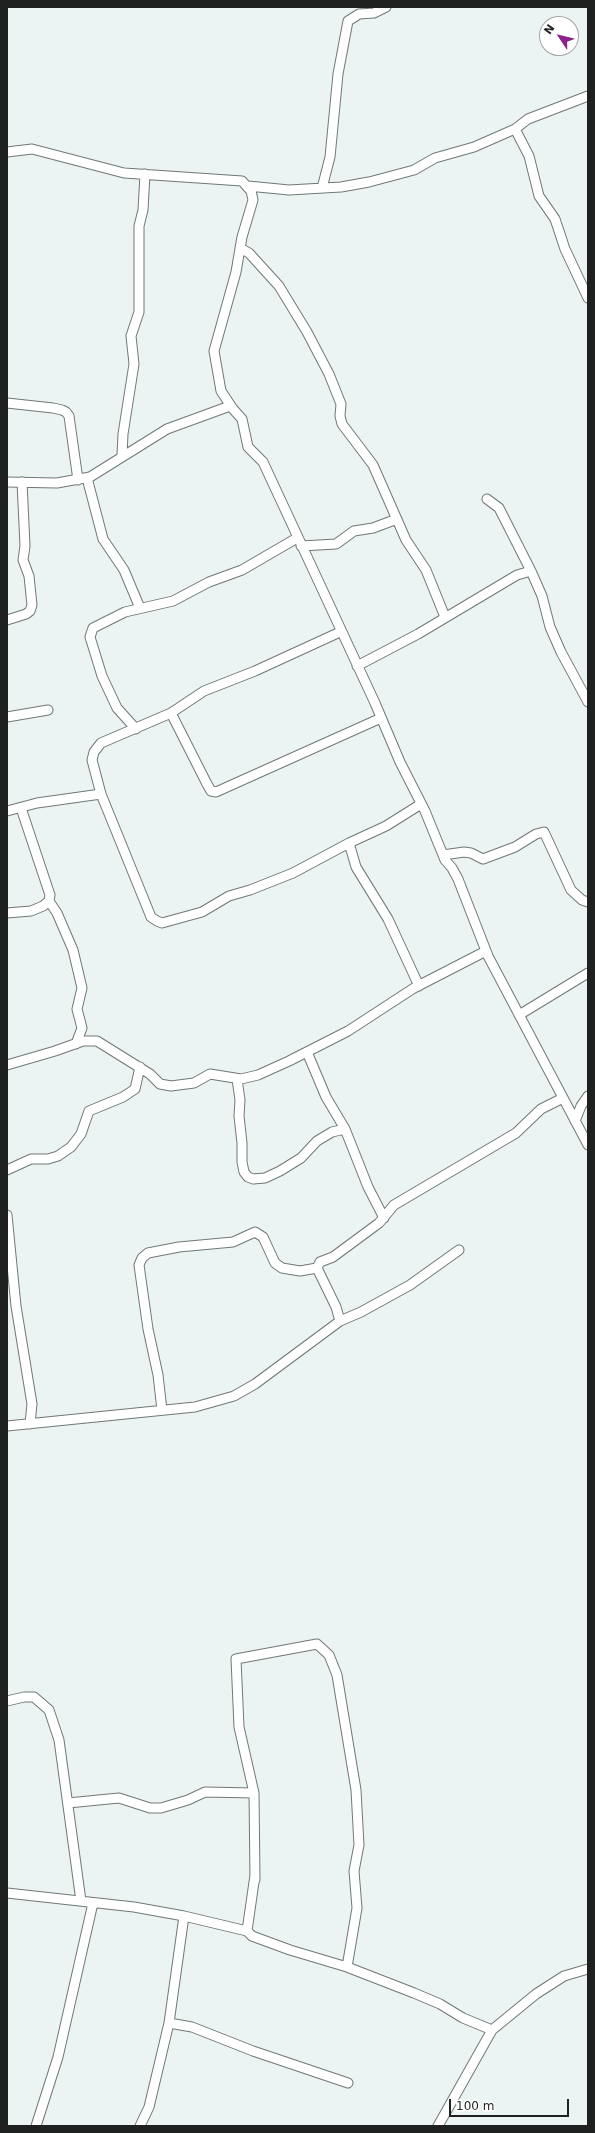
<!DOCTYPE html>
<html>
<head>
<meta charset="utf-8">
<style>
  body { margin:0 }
  #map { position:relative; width:595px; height:2133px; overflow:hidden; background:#ebf4f2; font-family:"DejaVu Sans",sans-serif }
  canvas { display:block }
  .frame { position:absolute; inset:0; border:8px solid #1e2120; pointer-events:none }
  .north { position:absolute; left:539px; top:16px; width:40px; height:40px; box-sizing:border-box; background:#fff; border:1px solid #a5a6a6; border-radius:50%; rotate:305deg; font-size:11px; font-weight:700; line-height:16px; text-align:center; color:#1e2120 }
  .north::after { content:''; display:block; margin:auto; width:14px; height:18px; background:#89238a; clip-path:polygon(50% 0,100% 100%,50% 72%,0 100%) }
  .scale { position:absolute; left:449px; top:2099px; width:120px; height:18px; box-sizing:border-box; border:2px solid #1e2120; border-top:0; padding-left:5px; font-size:12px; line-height:14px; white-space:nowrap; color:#1e2120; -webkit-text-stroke:3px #fff; paint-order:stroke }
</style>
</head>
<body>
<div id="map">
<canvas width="595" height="2133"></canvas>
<div class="frame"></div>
<div class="north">N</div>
<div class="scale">100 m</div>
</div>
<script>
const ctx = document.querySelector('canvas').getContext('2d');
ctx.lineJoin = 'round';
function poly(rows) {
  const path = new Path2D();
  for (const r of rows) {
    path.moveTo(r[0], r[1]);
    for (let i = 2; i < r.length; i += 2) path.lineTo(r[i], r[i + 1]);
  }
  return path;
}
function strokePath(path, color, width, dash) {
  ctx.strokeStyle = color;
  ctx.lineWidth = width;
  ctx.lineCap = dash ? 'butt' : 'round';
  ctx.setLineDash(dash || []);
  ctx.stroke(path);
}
const minor = poly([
  [515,129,529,156,539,196,555,219,565,249,588,298],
  [7,152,32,149,124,173,242,181,251,191,253,200,242,237,236,272,214,351,221,391,233,409,242,419,248,447,263,462,375,703,400,762,425,811,445,860,452,868,458,879,488,956,588,1145],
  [248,186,289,190,341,187,369,182,414,170,435,158,474,147,515,129,528,119,588,96],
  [322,188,330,157,338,74,348,21,359,14,374,13,386,7],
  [240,248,249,253,279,286,307,332,329,374,341,404,340,416,342,424,373,465,406,540,426,570,445,617],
  [7,403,53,408,62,410,66,412,69,416,78,480],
  [122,455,123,434,134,364,131,336,139,312,139,226,143,210,145,174],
  [87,478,103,539,124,570,140,608],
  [7,482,57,483,90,477,167,429,230,406],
  [487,499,499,508,531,571],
  [301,546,336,544,354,531,373,528,397,519],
  [7,620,26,614,30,611,32,605,29,576,23,560,25,546,22,482],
  [340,632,255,671,204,691,171,713,207,784,211,791,216,792,381,718],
  [357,666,418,634,517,575,531,571,542,596,550,627,561,652,588,702],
  [171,713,101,743,94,752,92,760,101,794,151,917,157,921,162,923,202,912,229,896,250,890,293,873,349,843,386,826,421,804],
  [7,717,48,710],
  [136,729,117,708,102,676,90,637,93,628,125,612,173,601,209,582,242,570,297,538],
  [7,811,37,803,101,794],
  [349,843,356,867,388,919,419,986],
  [443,855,464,852,471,853,483,859,515,847,536,834,544,832,571,890,582,900,588,902],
  [49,901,57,913,73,950,82,988,77,1009,82,1028,76,1044],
  [7,913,31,911,43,906,49,901,50,895,21,808],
  [519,1015,588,973],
  [307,1052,326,1097,345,1129,368,1187,384,1218],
  [7,1065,55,1051,83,1041,97,1041,150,1074,160,1084,171,1086,194,1083,210,1074,241,1079,258,1075,289,1061,348,1031,414,988,486,951],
  [237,1079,240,1100,239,1116,242,1143,242,1162,244,1172,248,1177,253,1179,265,1178,280,1171,301,1158,317,1141,332,1132,345,1129],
  [575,1121,581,1106,588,1096],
  [7,1170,31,1159,48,1159,58,1156,71,1147,81,1134,89,1111,123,1097,135,1089,140,1067],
  [7,1215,16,1306,32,1404,30,1424],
  [340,1321,361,1312,410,1285,459,1250],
  [162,1410,158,1375,148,1329,139,1265,142,1258,148,1253,179,1247,233,1242,255,1232,263,1237,275,1263,282,1268,300,1271,317,1268],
  [7,1426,195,1407,234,1396,255,1384,340,1321,336,1307,317,1268,320,1262,333,1257,379,1223,394,1205,516,1133,541,1109,563,1098],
  [7,1701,24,1697,34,1697,49,1710,59,1740,81,1901],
  [68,1803,119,1798,150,1808,161,1808,188,1800,205,1792,254,1793,254,1798],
  [255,1880,254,1793,239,1727,236,1659,317,1644,329,1655,337,1675,356,1790,359,1845,354,1871,357,1908,347,1967],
  [7,1893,134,1907,184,1916,247,1931,252,1936,290,1950,347,1967,414,1993,440,2004,463,2018,492,2030],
  [247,1931,255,1875],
  [169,2023,192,2027,253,2051,348,2083],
  [36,2126,58,2057,93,1903],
  [140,2126,149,2107,169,2023,184,1916],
  [438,2126,492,2030,536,1994,564,1976,588,1969]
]);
strokePath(minor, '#707876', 11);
strokePath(minor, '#fff', 9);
</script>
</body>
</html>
